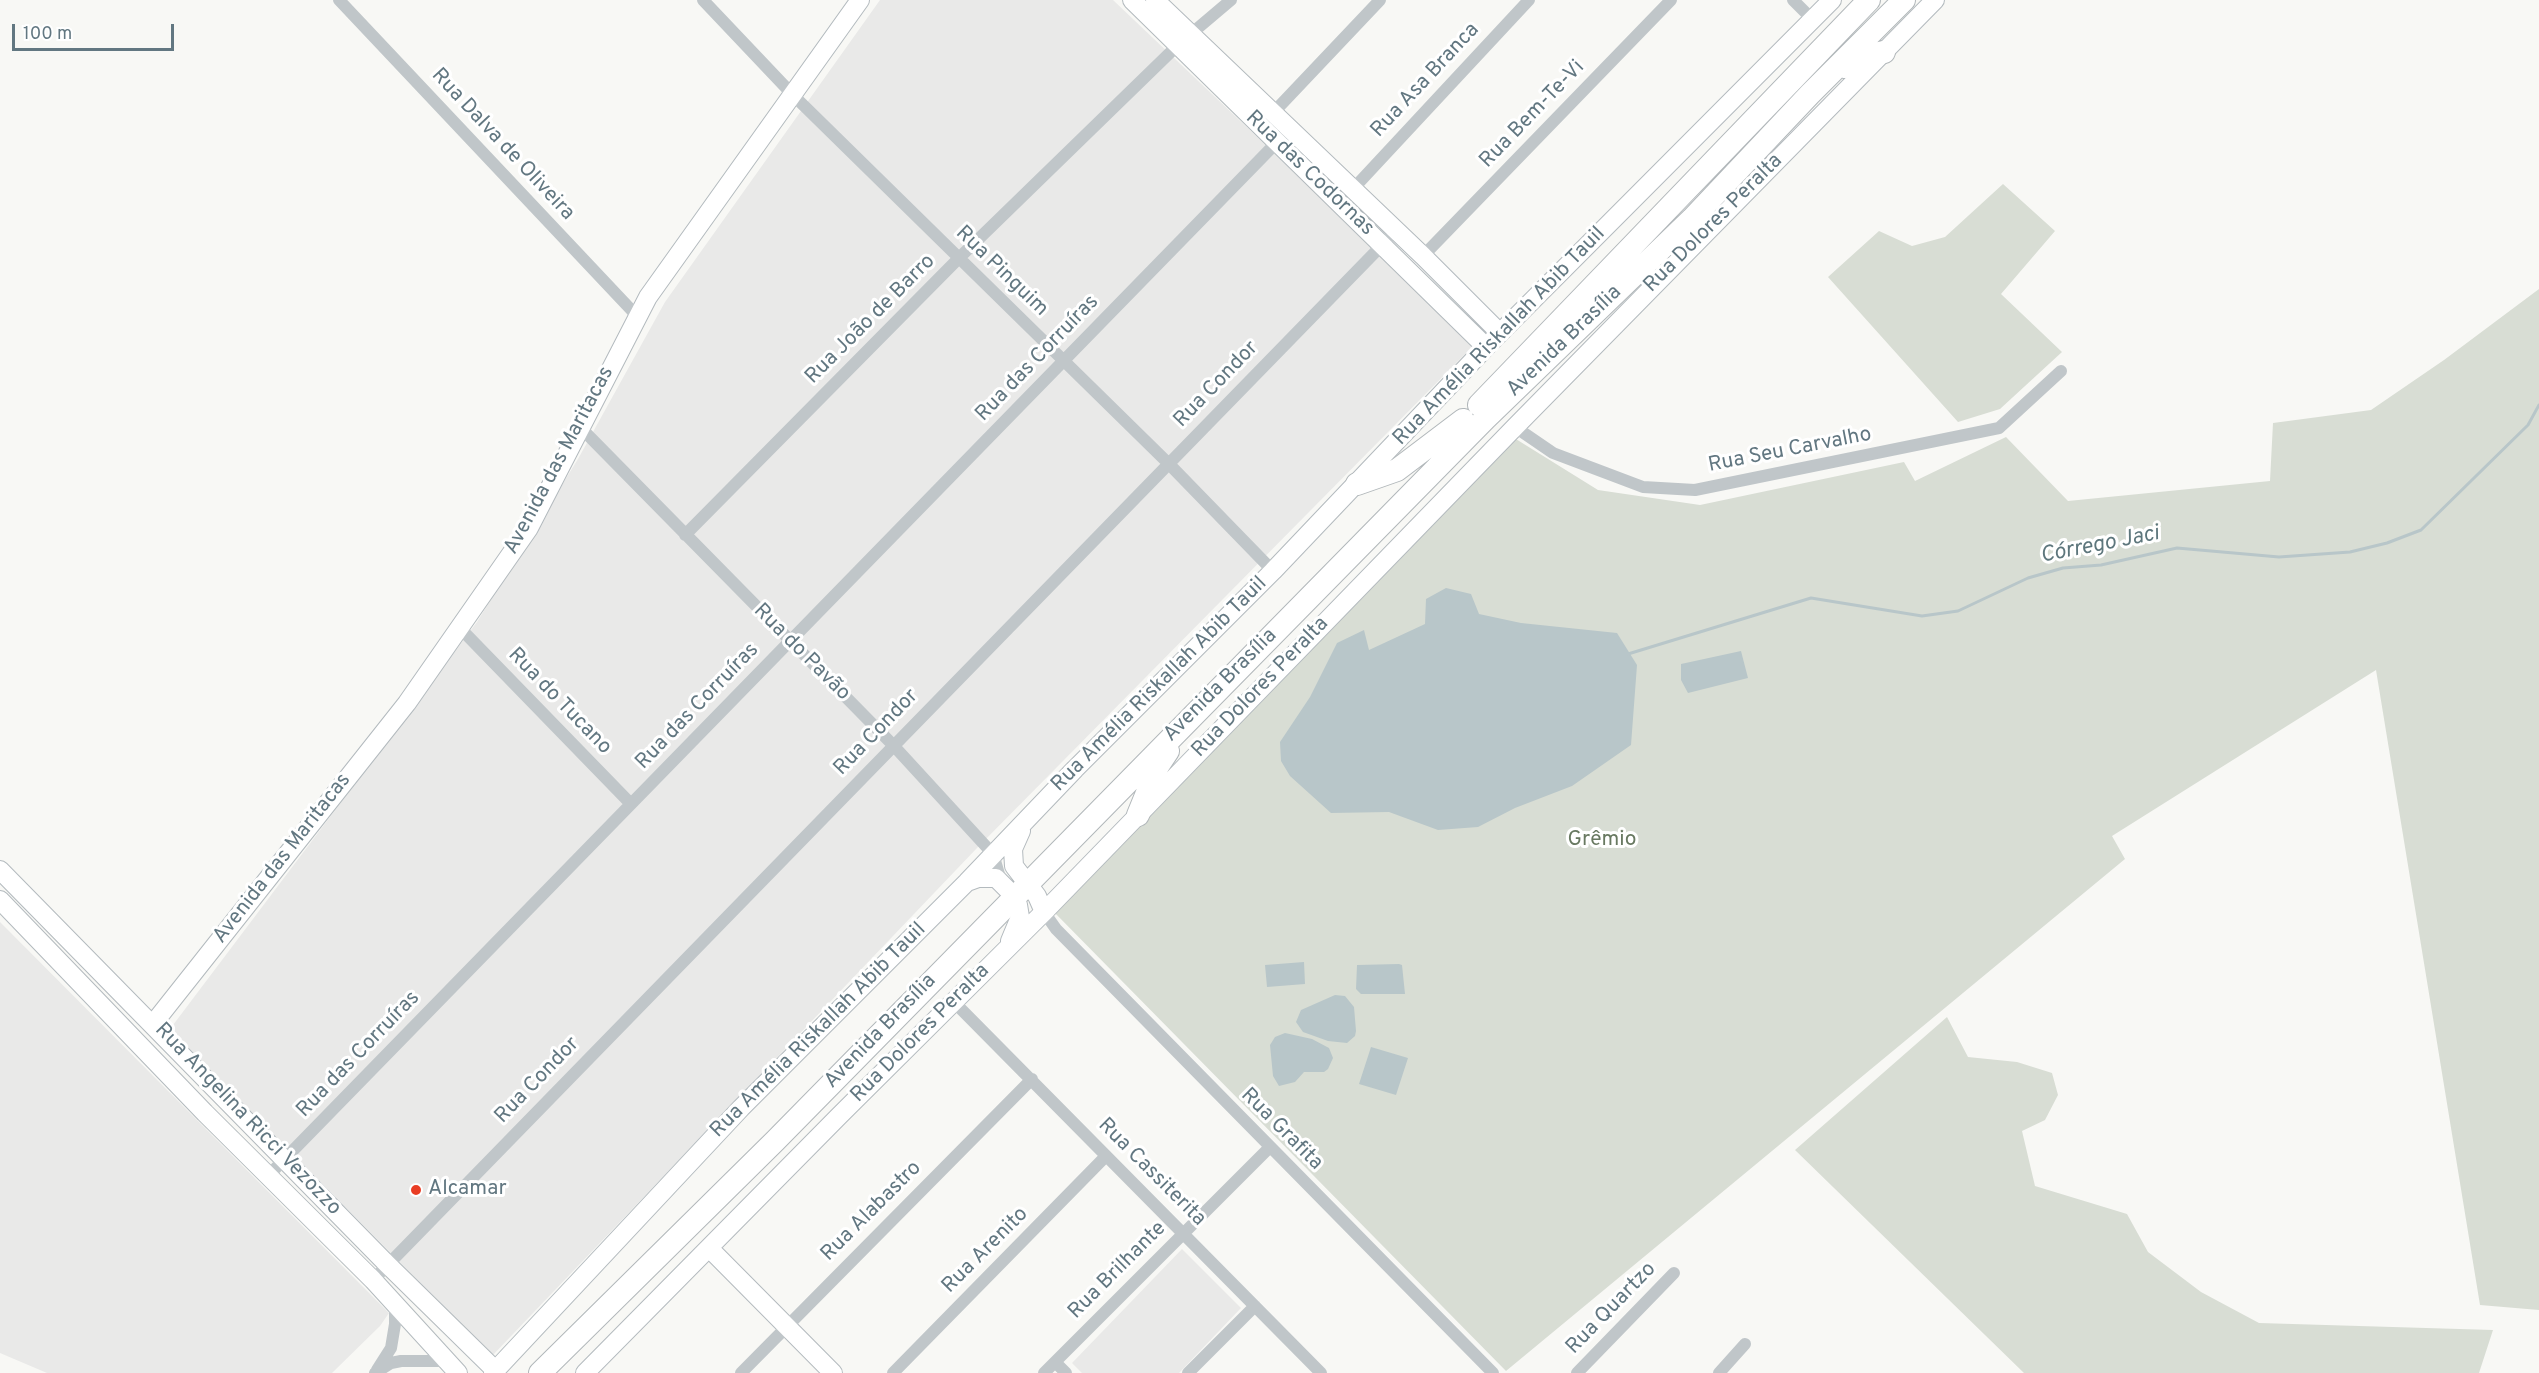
<!DOCTYPE html>
<html>
<head>
<meta charset="utf-8">
<style>
  body { margin:0 }
  #map { position:relative; width:2539px; height:1373px; overflow:hidden; background:#f8f8f5; font-family:Overpass,sans-serif }
  canvas { display:block }
  .scale { position:absolute; left:12px; top:24px; width:162px; height:27px; box-sizing:border-box; border:3px solid #627781; border-top:0; padding-left:8px; font-size:18px; line-height:21px; white-space:nowrap; color:#627781; -webkit-text-stroke:4px #fff; paint-order:stroke }
</style>
</head>
<body>
<div id="map">
<canvas width="2539" height="1373"></canvas>
<div class="scale">100 m</div>
</div>
<script>
const ctx = document.querySelector('canvas').getContext('2d');
ctx.lineJoin = 'round';
function fill(path, color) {
  ctx.fillStyle = color;
  ctx.fill(path, 'evenodd');
}
function poly(rows) {
  const path = new Path2D();
  for (const r of rows) {
    path.moveTo(r[0], r[1]);
    for (let i = 2; i < r.length; i += 2) path.lineTo(r[i], r[i + 1]);
  }
  return path;
}
function strokePath(path, color, width, dash) {
  ctx.strokeStyle = color;
  ctx.lineWidth = width;
  ctx.lineCap = dash ? 'butt' : 'round';
  ctx.setLineDash(dash || []);
  ctx.stroke(path);
}
function label(font, color, halo, rows, align = 'center') {
  ctx.font = font + ' Overpass,sans-serif';
  ctx.lineWidth = 6;
  ctx.setLineDash([]);
  ctx.textBaseline = 'middle';
  ctx.strokeStyle = halo;
  ctx.fillStyle = color;
  for (const [text, x, y, turn = 0] of rows) {
    ctx.save();
    ctx.translate(x, y);
    ctx.rotate((+turn || 0) * Math.PI / 180);
    ctx.textAlign = isNaN(turn) ? turn : align;
    if (halo) ctx.strokeText(text, 0, 0);
    ctx.fillText(text, 0, 0);
    ctx.restore();
  }
}
fill(poly([
  [880,0,1113,0,1475,344,977,848,492,1356,170,1029,477,622,578,459,665,302],
  [0,922,389,1313,380,1326,332,1373,47,1373,0,1353],
  [1182,1249,1241,1308,1179,1373,1082,1373,1072,1363]
]), '#e9e9e8');
fill(poly([
  [2003,184,2055,231,2001,294,2062,352,2000,409,1958,422,1828,277,1879,231,1912,246,1945,237],
  [2539,289,2539,1310,2480,1305,2376,670,2112,836,2125,859,1506,1371,1052,910,1511,436,1598,490,1700,505,1904,462,1915,481,2006,437,2068,501,2270,481,2273,423,2371,410,2444,360],
  [1947,1017,1968,1057,2017,1062,2052,1073,2058,1095,2045,1120,2022,1131,2035,1186,2127,1214,2148,1252,2201,1292,2259,1323,2493,1330,2479,1373,2024,1373,1795,1150]
]), '#d8ddd4');
fill(poly([
  [1446,588,1471,594,1479,614,1521,623,1617,633,1637,665,1631,745,1572,786,1515,808,1478,827,1438,830,1389,812,1331,813,1290,776,1281,761,1280,742,1310,697,1337,643,1364,630,1369,650,1425,624,1426,599],
  [1741,651,1748,678,1688,693,1681,680,1681,664],
  [1304,962,1305,984,1267,987,1265,965],
  [1399,964,1402,965,1405,994,1361,994,1356,989,1357,965],
  [1335,995,1345,996,1354,1007,1356,1031,1355,1036,1347,1043,1328,1041,1303,1032,1296,1022,1301,1010],
  [1285,1033,1312,1039,1329,1048,1333,1058,1328,1069,1324,1072,1304,1072,1295,1082,1279,1086,1273,1076,1270,1045,1275,1037],
  [1371,1047,1408,1058,1396,1095,1359,1084]
]), '#b8c6c9');
strokePath(poly([
  [1628,654,1811,598,1922,616,1958,611,2028,578,2063,568,2101,565,2177,548,2279,557,2350,552,2387,543,2421,530,2528,425,2539,405]
]), '#b8c6c9', 3);
const secondary = poly([
  [1132,0,1486,347],
  [1155,0,1423,256,1500,333],
  [1021,831,1013,849,1014,866,1037,896,1044,912],
  [0,870,387,1264,495,1370],
  [967,882,978,878,996,878,1014,896,1018,905,1020,917,1010,941],
  [0,900,205,1113,373,1280,458,1373],
  [153,1024,407,703,529,528,648,297,860,0],
  [710,1249,833,1373],
  [493,1373,741,1108,967,882,1075,769,1273,571,1486,347,1832,0],
  [585,1373,839,1116,1044,912,1515,427,1935,0]
]);
const highway = poly([
  [1845,67,1864,57,1884,52],
  [1479,405,1869,0],
  [1357,484,1397,470,1463,420],
  [1138,815,1158,766,1168,751],
  [540,1373,775,1141,1486,418,1692,219,1810,94,1904,0]
]);
strokePath(secondary, '#b3babe', 20);
strokePath(highway, '#b1b7ba', 24);
strokePath(poly([
  [339,0,637,316],
  [703,0,793,95,1168,463,1273,571],
  [1793,0,1813,20],
  [1273,113,1380,0],
  [1353,189,1529,0],
  [1423,256,1671,0],
  [580,427,893,745,993,854,1001,881],
  [1515,427,1553,453,1643,487,1695,490,1999,428,2061,371],
  [685,535,959,258,1179,44,1231,0],
  [459,627,631,804],
  [1044,912,1056,929,1493,1373],
  [954,1002,1321,1373],
  [268,1176,1281,138],
  [373,1280,1387,240],
  [1055,1362,1066,1373],
  [377,1370,391,1348,395,1324,395,1305],
  [375,1373,391,1363,401,1361,447,1361],
  [741,1373,1032,1079],
  [893,1373,1106,1156],
  [1044,1373,1270,1147],
  [1188,1373,1255,1306],
  [1577,1373,1674,1273],
  [1719,1373,1745,1344]
]), '#c0c6c9', 12);
strokePath(secondary, '#fff', 18);
strokePath(highway, '#fff', 22);
for (const [x, y, r, color] of [
  [416,1190,6,"#e93d24"]
]) {
  const dot = new Path2D();
  dot.arc(x, y, r, 0, 2 * Math.PI);
  ctx.fillStyle = color;
  ctx.fill(dot);
  strokePath(dot, '#fff', 2);
}
label('21px', '#627781', '#fff', [
  ["Rua Asa Branca",1426,81,-47],
  ["Rua Bem-Te-Vi",1533,115,-46],
  ["Rua Dalva de Oliveira",502,145,47],
  ["Rua das Codornas",1309,174,44],
  ["Rua Dolores Peralta",1714,224,-45],
  ["Rua Pinguim",1001,272,44],
  ["Rua João de Barro",871,320,-45],
  ["Rua Amélia Riskallah Abib Tauil",1500,337,-46],
  ["Avenida Brasília",1565,342,-44],
  ["Rua das Corruíras",1038,359,-46],
  ["Rua Condor",1217,385,-46],
  ["Rua Seu Carvalho",1790,451,-11],
  ["Avenida das Maritacas",560,461,-62],
  ["Rua do Pavão",801,653,45],
  ["Rua Amélia Riskallah Abib Tauil",1160,685,-45],
  ["Avenida Brasília",1221,686,-45],
  ["Rua Dolores Peralta",1261,688,-46],
  ["Rua do Tucano",559,702,46],
  ["Rua das Corruíras",698,707,-46],
  ["Rua Condor",877,733,-46],
  ["Avenida das Maritacas",283,859,-52],
  ["Rua Amélia Riskallah Abib Tauil",819,1031,-45],
  ["Avenida Brasília",881,1032,-46],
  ["Rua Dolores Peralta",921,1034,-45],
  ["Rua das Corruíras",359,1055,-46],
  ["Rua Condor",538,1081,-46],
  ["Rua Angelina Ricci Vezozzo",247,1120,46],
  ["Rua Grafita",1281,1130,45],
  ["Rua Cassiterita",1151,1173,45],
  ["Rua Alabastro",872,1212,-45],
  ["Rua Arenito",986,1251,-45],
  ["Rua Brilhante",1118,1271,-45],
  ["Rua Quartzo",1612,1309,-46]
]);
label('21px', '#687961', '#fff', [
  ["Grêmio",1602,841]
]);
label('21px', '#627781', '#fff', [
  ["Alcamar",428,1190]
], 'left');
label('italic 22px', '#5d767c', '#fff', [
  ["Córrego Jaci",2100,546,-11]
]);
</script>
</body>
</html>
